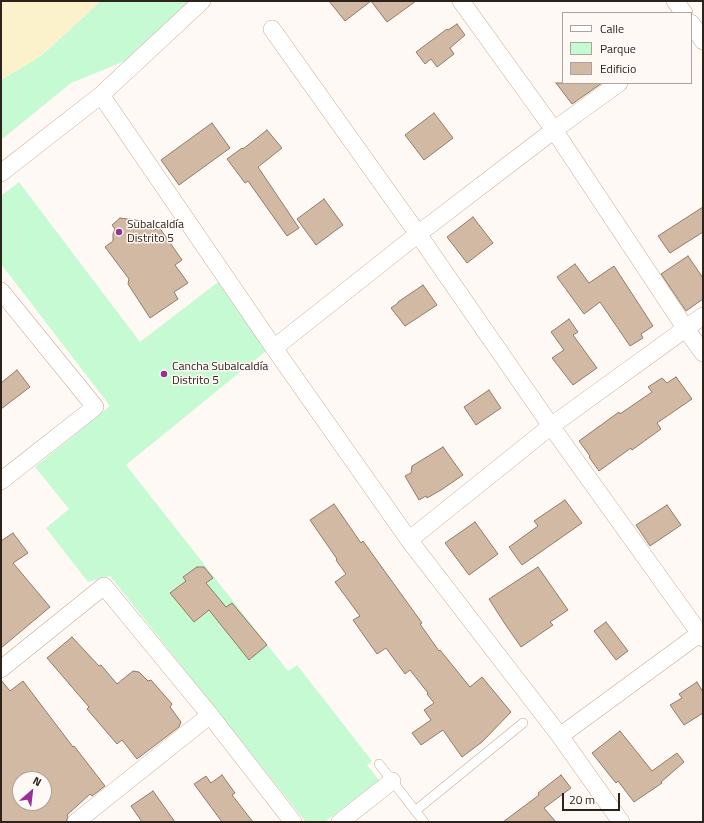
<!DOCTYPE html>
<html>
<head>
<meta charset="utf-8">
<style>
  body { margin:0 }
  #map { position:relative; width:704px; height:823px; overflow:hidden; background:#fff9f5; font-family:"Titillium Web",sans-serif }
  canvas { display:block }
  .frame { position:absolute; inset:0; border:2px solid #2d231b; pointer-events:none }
  .legend { position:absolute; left:562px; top:12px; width:130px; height:72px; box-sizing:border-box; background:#fff9f5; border:1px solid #aba39e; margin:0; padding:5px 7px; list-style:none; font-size:12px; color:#2d231b }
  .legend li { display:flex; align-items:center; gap:8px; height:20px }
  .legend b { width:20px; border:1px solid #aba39e }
  .north { position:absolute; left:12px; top:771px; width:40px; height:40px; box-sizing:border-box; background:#fff9f5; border:1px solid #aba39e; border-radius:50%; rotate:28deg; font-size:11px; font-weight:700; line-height:16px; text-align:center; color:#2d231b }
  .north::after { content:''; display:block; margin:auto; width:14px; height:18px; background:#973196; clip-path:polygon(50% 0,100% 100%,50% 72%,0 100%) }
  .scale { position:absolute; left:562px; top:793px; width:58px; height:18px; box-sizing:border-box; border:2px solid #2d231b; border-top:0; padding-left:5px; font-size:12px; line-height:14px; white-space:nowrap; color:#2d231b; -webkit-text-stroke:3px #fff9f5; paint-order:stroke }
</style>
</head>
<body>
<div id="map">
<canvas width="704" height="823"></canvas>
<div class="frame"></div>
<ul class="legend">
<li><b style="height:5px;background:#fff"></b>Calle</li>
<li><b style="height:11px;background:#c6fad2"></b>Parque</li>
<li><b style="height:11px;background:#d2b9a3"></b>Edificio</li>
</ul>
<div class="north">N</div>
<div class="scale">20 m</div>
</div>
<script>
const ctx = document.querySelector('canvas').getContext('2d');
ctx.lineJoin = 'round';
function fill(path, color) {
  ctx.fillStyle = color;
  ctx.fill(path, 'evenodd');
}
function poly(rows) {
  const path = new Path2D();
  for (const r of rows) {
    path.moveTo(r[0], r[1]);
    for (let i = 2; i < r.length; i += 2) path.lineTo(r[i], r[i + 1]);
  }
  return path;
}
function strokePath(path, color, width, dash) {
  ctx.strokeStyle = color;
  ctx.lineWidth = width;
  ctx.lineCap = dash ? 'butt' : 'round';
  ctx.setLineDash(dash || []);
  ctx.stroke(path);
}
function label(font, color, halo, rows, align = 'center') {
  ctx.font = font + ' "Titillium Web",sans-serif';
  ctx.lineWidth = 3;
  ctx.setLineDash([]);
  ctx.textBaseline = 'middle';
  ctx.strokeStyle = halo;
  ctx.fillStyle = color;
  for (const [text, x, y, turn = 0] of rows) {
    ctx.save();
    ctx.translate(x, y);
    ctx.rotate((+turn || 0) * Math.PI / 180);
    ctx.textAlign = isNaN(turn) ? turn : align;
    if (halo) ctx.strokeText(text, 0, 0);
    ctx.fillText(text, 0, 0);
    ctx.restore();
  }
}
fill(poly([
  [101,1,189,1,125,61,71,83,1,140,1,80,42,55],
  [19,182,140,342,218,282,266,351,126,465,288,671,297,665,372,761,367,765,379,780,325,822,307,822,305,821,110,576,88,582,46,528,69,509,35,467,110,406,1,264,1,196]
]), '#c6fad2');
fill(poly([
  [1,1,101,1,42,55,1,80]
]), '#fbf1cb');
const building = poly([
  [329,1,371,1,345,21,329,1],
  [371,1,416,1,387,22,371,1],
  [457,24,465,35,450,48,454,54,437,67,431,59,425,64,416,52,447,29,448,30,457,24],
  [556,83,602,83,572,104,556,83],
  [434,113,453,138,424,160,405,135,434,113],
  [212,123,230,148,179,185,161,160,212,123],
  [267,130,282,148,258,167,299,228,287,236,248,181,245,183,227,159,242,148,243,149,267,130],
  [324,199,343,225,316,245,297,219,324,199],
  [703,207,703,232,670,253,658,236,703,207],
  [473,217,493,243,467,263,447,237,473,217],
  [120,218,149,222,155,230,159,227,182,260,175,265,188,283,174,292,178,299,150,318,128,284,129,279,105,247,113,241,113,234,115,229,112,225,120,218],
  [688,256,703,278,703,299,686,311,661,274,688,256],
  [575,264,589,283,614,266,653,326,641,334,643,338,630,346,600,302,584,314,557,277,575,264],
  [423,285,437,305,405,326,391,308,398,303,398,302,423,285],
  [569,319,578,332,573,335,597,368,573,385,552,358,564,350,551,332,569,319],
  [17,370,30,387,1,409,1,383,17,370],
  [676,377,692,399,657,423,661,429,632,450,631,448,599,471,589,457,590,456,579,441,619,412,620,414,652,392,648,387,662,378,667,383,676,377],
  [489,390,501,408,476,425,464,407,489,390],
  [443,447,463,475,441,490,427,498,426,496,419,500,405,476,411,473,412,466,443,447],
  [565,500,582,523,522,565,509,547,538,526,534,521,565,500],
  [334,504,361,543,363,541,373,555,422,623,420,624,439,651,440,650,470,687,482,677,511,712,482,742,462,757,443,730,421,745,412,733,431,720,424,710,434,703,427,694,428,693,410,670,405,674,386,648,377,654,353,620,360,616,335,582,346,574,336,560,337,559,310,520,334,504],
  [667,505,681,525,650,546,636,525,667,505],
  [475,522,498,554,469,575,445,543,475,522],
  [13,533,28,553,13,563,50,607,1,648,1,541,13,533],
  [197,567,204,567,213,578,206,583,226,607,232,603,267,645,249,660,209,610,194,622,170,593,186,581,183,577,197,567],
  [538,567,568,610,550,622,553,625,521,647,505,624,489,599,538,567],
  [606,622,628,651,616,660,594,631,606,622],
  [72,637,99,666,101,665,117,684,133,671,139,672,148,681,151,680,172,704,170,707,181,722,179,727,137,759,122,740,117,744,87,709,89,707,47,658,72,637],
  [1,680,10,691,23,681,73,747,74,746,105,786,92,796,90,794,67,815,68,817,66,822,1,822,1,680],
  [20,779,44,779,44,803,20,803,20,779],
  [697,682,703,692,703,713,684,725,670,705,682,698,679,694,697,682],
  [620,731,652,771,677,753,684,762,661,782,662,783,634,802,618,781,616,783,592,753,620,731],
  [222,775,235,793,232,795,253,822,222,822,194,784,206,776,211,783,222,775],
  [561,775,571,788,544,808,556,822,503,822,539,795,538,793,561,775],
  [153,791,175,822,142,822,131,806,153,791]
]);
fill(building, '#d2b9a3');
strokePath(building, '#917b66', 1);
const lane = poly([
  [379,764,424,822],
  [415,811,523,723]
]);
const street = poly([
  [461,1,554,130,686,329,703,353],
  [675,1,684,13],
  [691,23,703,41],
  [272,29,418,234,551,426,703,638],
  [101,95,274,348,409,540,560,736,621,822],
  [1,173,101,95,202,1],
  [1,291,95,407,1,481],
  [274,348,418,234,554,130,619,83],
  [409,540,551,426,703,316],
  [1,669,104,586,210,715,293,822],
  [560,736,703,631],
  [76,822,210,715],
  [340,822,392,781]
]);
strokePath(lane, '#c4ab96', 10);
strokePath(street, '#c4ab96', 18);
strokePath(lane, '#fff', 9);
strokePath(street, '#fff', 17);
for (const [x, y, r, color] of [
  [119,232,4,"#973196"],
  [164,374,4,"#973196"]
]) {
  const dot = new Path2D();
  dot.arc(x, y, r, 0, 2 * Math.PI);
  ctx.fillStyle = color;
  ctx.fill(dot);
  strokePath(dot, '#fff9f5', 1.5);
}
label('12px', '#2d231b', '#fff9f5', [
  ["Subalcaldía",127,225],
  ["Distrito 5",127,239],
  ["Cancha Subalcaldía",172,367],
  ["Distrito 5",172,381]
], 'left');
</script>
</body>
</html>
